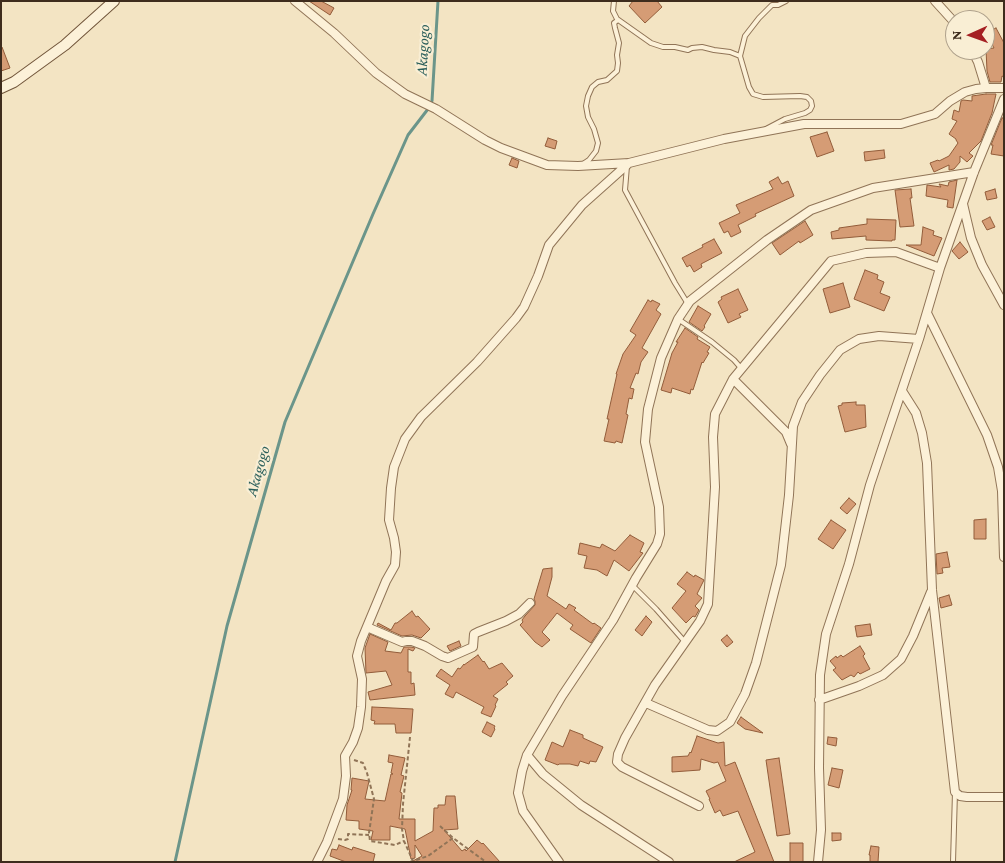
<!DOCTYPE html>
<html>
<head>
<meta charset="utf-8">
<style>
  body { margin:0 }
  #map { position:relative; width:1005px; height:863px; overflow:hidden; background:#f3e4c3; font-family:"Crimson Pro",serif }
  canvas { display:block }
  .frame { position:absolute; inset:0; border:2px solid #3e2c1d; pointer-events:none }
  .north { position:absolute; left:945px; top:10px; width:50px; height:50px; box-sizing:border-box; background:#f9eed4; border:1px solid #aea08b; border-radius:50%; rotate:268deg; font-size:14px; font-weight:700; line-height:20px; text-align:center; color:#3e2c1d }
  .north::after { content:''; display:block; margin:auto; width:18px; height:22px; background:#a52023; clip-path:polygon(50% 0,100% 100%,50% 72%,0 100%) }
</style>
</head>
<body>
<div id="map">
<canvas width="1005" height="863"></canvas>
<div class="frame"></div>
<div class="north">N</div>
</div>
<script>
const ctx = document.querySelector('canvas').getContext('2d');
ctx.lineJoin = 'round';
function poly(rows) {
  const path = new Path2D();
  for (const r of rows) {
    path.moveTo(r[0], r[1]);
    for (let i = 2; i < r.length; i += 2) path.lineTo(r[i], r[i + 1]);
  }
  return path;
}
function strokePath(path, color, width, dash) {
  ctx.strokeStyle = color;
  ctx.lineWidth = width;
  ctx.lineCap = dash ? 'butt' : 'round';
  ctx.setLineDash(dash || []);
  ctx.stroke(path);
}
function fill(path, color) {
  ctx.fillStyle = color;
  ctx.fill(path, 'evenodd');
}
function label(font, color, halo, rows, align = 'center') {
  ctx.font = font + ' "Crimson Pro",serif';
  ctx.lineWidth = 4.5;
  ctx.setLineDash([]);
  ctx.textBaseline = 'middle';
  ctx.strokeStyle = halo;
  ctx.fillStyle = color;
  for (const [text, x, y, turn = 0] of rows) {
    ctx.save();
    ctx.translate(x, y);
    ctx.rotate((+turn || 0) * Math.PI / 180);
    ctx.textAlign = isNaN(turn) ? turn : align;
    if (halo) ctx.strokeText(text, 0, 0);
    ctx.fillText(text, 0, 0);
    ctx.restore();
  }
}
strokePath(poly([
  [432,101,438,1],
  [175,862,227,626,285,422,373,214,408,135,428,109]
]), '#6b958a', 3);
const building = poly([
  [309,1,321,1,334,8,330,15,309,1],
  [633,1,657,1,662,7,645,23,629,6,633,1],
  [996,28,1004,43,1004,77,1002,76,1001,82,990,82,987,71,986,49,994,48,986,33,996,28],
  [1,47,2,47,10,68,1,71,1,47],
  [986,94,996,94,992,113,981,141,969,153,973,156,967,162,960,156,960,162,954,169,949,170,949,165,934,172,930,163,938,160,939,161,949,156,958,143,956,140,956,139,949,134,957,121,952,119,954,110,959,112,961,101,963,100,972,101,972,96,986,94],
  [1002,118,1004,118,1004,156,991,154,993,145,991,145,1002,118],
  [827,132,834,151,817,157,810,137,827,132],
  [548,138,557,141,555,149,545,146,548,138],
  [884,150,885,158,865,161,864,152,884,150],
  [512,158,519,161,517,168,509,165,512,158],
  [778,177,782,184,788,181,794,196,755,214,756,216,738,225,741,232,731,237,728,231,724,233,719,223,740,213,736,205,773,189,769,182,778,177],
  [957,180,953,208,947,207,948,200,926,196,927,185,941,187,939,184,948,186,949,182,957,180],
  [911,189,912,198,910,198,914,226,900,227,895,190,911,189],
  [995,189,997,198,987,200,985,192,995,189],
  [990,217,995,227,987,230,982,221,990,217],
  [867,219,896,220,895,240,892,240,892,241,866,240,866,236,832,239,831,232,839,230,839,228,867,224,867,219],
  [805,221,813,235,800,243,799,241,780,255,772,243,805,221],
  [923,227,934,231,933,235,942,238,934,256,906,245,921,245,923,227],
  [714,239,722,253,701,264,702,267,694,272,690,265,687,267,682,258,703,247,702,245,714,239],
  [960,242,968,252,959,259,952,251,960,242],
  [865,270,878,275,877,279,884,282,880,293,890,297,884,311,854,299,865,270],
  [843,283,850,307,830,313,823,289,843,283],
  [738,289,748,310,739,314,741,317,728,323,718,302,722,299,721,297,738,289],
  [648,300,651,302,652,300,660,304,656,310,661,314,642,348,648,352,641,362,638,374,636,373,630,388,634,389,632,399,629,398,626,414,628,415,622,443,616,441,615,443,604,441,609,419,607,419,617,374,616,374,623,354,636,335,630,331,648,300],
  [698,306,711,314,704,326,705,327,702,331,689,322,698,306],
  [685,328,698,337,697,339,710,347,707,352,709,353,703,363,702,362,693,390,691,389,690,394,672,388,671,393,661,390,672,353,678,342,676,342,685,328],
  [856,402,856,405,865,405,866,427,845,432,838,406,842,405,842,403,856,402],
  [849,498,856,504,847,514,840,508,849,498],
  [986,519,986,539,974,539,974,520,986,519],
  [831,520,846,530,833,549,818,539,831,520],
  [630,535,644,543,640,552,643,553,629,571,614,560,607,576,597,570,584,568,587,556,578,554,580,543,600,548,602,544,615,551,630,535],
  [947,552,950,567,942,568,943,573,937,574,936,554,947,552],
  [552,568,552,577,547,596,566,609,569,604,576,608,574,610,593,624,594,623,601,628,591,643,570,629,573,625,557,613,542,632,550,640,542,647,535,642,520,625,523,622,522,620,525,616,535,605,535,601,534,599,543,569,552,568],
  [687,572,694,577,695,575,704,580,697,594,702,598,695,606,699,610,695,617,693,616,686,623,672,608,686,591,677,584,687,572],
  [949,595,952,605,941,608,939,598,949,595],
  [412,611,416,617,418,616,430,629,421,638,412,635,402,636,377,625,378,623,391,630,395,623,397,623,412,611],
  [646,616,652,622,642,636,635,630,646,616],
  [870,624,872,635,857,637,855,626,870,624],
  [370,634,388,642,385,651,401,653,404,647,411,647,415,648,413,651,408,649,408,672,411,672,411,684,414,683,415,695,370,700,368,692,392,685,386,671,366,673,365,648,370,634],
  [727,635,733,642,727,647,721,640,727,635],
  [459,641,461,646,450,651,447,646,459,641],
  [860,646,865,654,863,656,870,669,860,674,858,672,854,677,851,675,842,680,833,670,836,668,830,661,836,656,837,658,841,655,843,657,860,646],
  [478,655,483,662,484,661,489,669,502,663,513,676,506,682,508,684,493,696,498,699,495,705,496,706,491,717,481,713,484,707,456,692,453,698,445,694,450,685,436,676,441,669,452,677,458,668,460,669,464,664,464,665,478,655],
  [372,707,413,709,411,733,396,733,395,724,374,724,375,721,371,720,372,707],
  [741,717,763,733,745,729,737,723,741,717],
  [487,722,495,726,494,728,495,729,491,737,482,732,487,722],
  [570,730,583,735,583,738,603,747,596,762,590,761,589,764,580,761,578,766,570,764,559,764,558,765,545,760,552,742,563,747,570,730],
  [697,736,718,743,724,742,725,766,735,762,774,862,734,862,755,852,738,811,723,816,720,810,715,813,709,799,710,799,706,791,726,781,718,762,714,763,701,759,700,770,672,772,672,757,688,756,690,752,691,753,697,736],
  [828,737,837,738,836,746,827,744,828,737],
  [389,755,405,758,401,775,404,776,400,792,402,793,399,819,415,819,415,841,433,831,434,808,438,808,438,805,445,805,446,796,455,796,458,829,444,830,462,851,465,849,466,851,477,840,482,844,483,843,500,862,411,862,422,856,415,845,415,858,411,859,405,829,390,826,390,840,371,840,373,831,359,829,359,821,346,820,347,805,352,790,351,790,352,778,369,781,365,799,385,801,391,774,393,774,391,773,393,763,388,762,389,755],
  [779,758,790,834,777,836,766,760,779,758],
  [832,768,843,770,839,788,828,785,832,768],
  [832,833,841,833,841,840,832,841,832,833],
  [790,843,803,843,803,862,790,862,790,843],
  [339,845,352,850,353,847,375,854,373,862,346,862,330,856,332,849,337,850,339,845],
  [871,846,879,847,878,862,870,862,870,855,869,855,871,846]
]);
fill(building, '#d59c75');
strokePath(building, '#925c3a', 1);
const lane = poly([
  [614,1,613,11,617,19,651,43,663,47,675,47,688,50,692,48,702,47,714,50,730,52,740,56],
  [766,129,785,119,805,113,810,110,812,106,811,101,807,97,800,96,763,97,753,94,749,87,740,56,745,36,759,18,772,5,778,5,786,1],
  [583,164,589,160,596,151,598,143,594,129,588,117,586,106,588,96,592,87,598,82,607,80,617,71,618,63,617,55,619,43,615,28,614,23,618,20],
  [627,166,625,190,675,283,688,304],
  [678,319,712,342,734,360,741,368],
  [632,585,656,609,685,642],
  [953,862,955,792]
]);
const street = poly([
  [295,1,334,33,376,73,405,94,436,109,485,140,501,148,547,165,578,166,629,163,724,139,804,124,901,124,935,114,950,101,965,92,976,89,986,88,1004,88],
  [935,1,955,23],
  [972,50,978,62,986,88],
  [963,204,971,238,982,265,1004,305],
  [927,313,987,435,998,467,1002,491,1004,557],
  [733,379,786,432,791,444],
  [902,391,916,413,922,433,927,463,932,590,955,792,960,796,967,797,1004,797],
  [367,627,402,642,406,641,412,641,425,646,442,656,448,658,473,647,474,634,478,632,506,621,519,614,530,603],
  [819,700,859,686,883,675,901,659,913,636,931,592],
  [646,703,708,730,717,731,730,722,745,694,756,663,781,565,789,495,793,426,802,402,820,375,840,350,859,339,879,336,919,339],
  [527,755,543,774,581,805,669,862],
  [699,806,622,767,617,762,618,754,625,738,655,685,700,621,708,604,715,487,713,437,715,414,733,379,831,261,866,253,896,252,940,268],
  [317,862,327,842,343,799,346,776,345,756,353,742,358,728,361,707,362,679,357,656,361,641,386,581,395,565,396,552,394,538,389,520,391,488,394,467,405,439,421,417,477,362,516,318,524,307,538,276,549,245,582,205,629,163],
  [559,862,523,811,518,793,522,771,527,755,562,696,613,620,636,578,657,544,660,534,659,507,645,442,648,409,661,358,678,319,690,301,767,240,811,210,873,188,974,172],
  [818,862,821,830,819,768,820,675,826,634,849,564,870,485,919,339,940,268,974,172,1004,99]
]);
const secondary = poly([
  [1,88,14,82,65,45,114,1]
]);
strokePath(lane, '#907457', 6);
strokePath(street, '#907457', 10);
strokePath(secondary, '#71553a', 12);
strokePath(poly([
  [410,737,403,804,402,829,404,841,413,861],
  [354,760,363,763,367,773,374,799,369,833,370,841,395,845,404,841],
  [440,826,453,838,486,862],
  [338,839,345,840,348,839,348,834,369,835],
  [410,862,428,856,453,838]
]), '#907457', 2, [4, 2.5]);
strokePath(lane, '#fcf1d8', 4);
strokePath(street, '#fcf1d8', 8);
strokePath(secondary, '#fcf1d8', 10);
label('italic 16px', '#2b5f5b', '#f9eed4', [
  ["Akagogo",423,50,-87],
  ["Akagogo",258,471,-74]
]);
</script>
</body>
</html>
